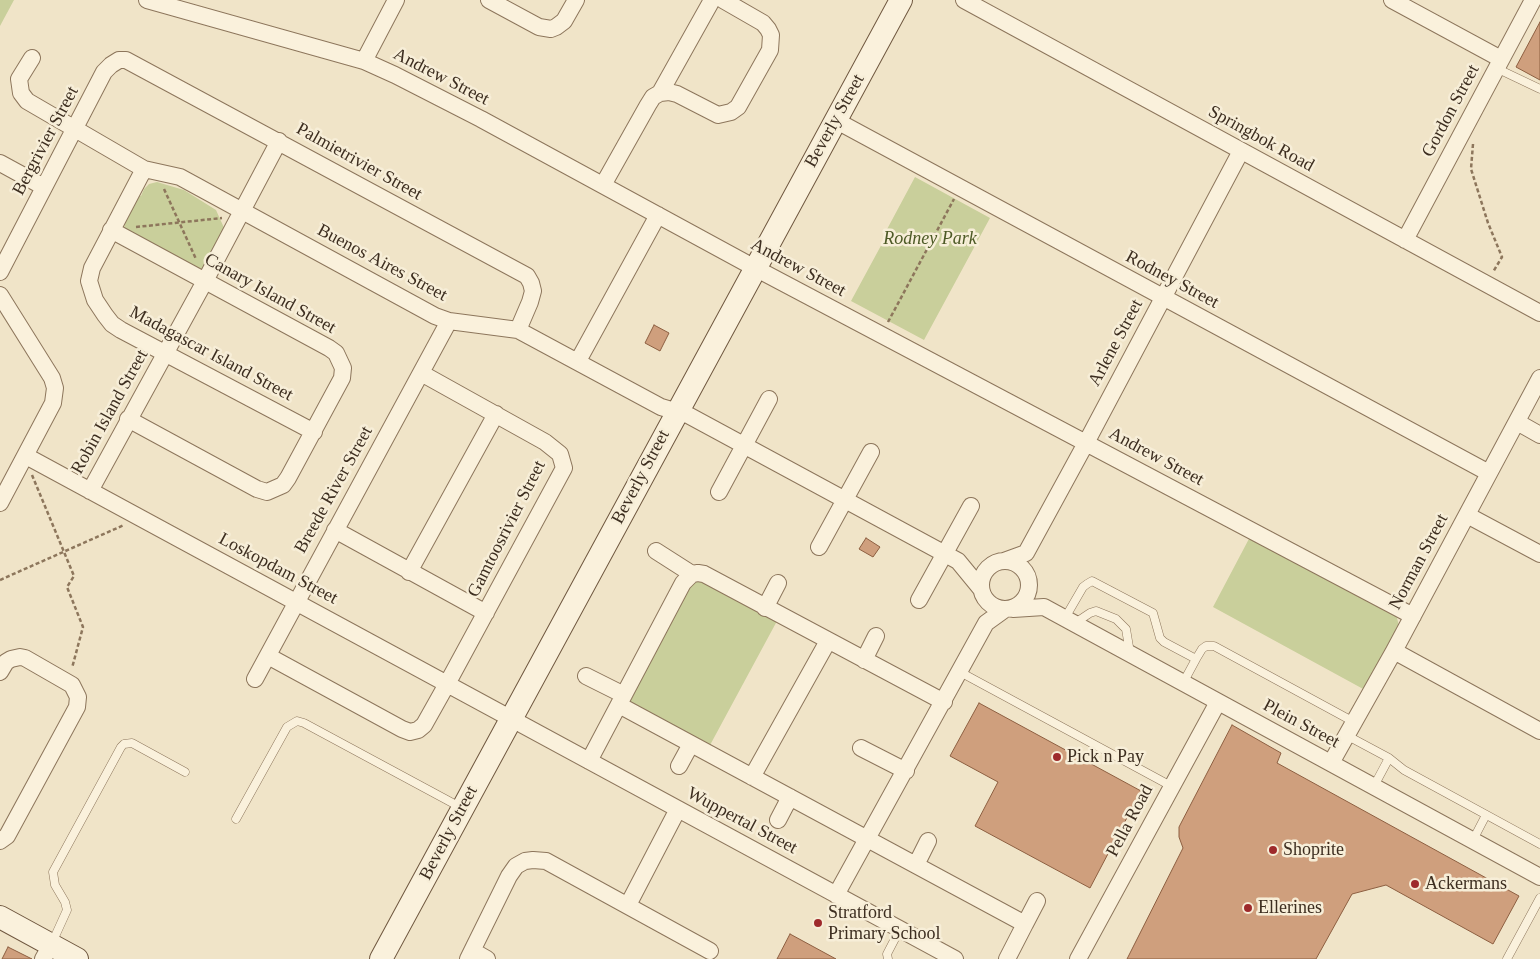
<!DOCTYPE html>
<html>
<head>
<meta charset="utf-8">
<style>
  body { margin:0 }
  canvas { display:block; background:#f0e4c8 }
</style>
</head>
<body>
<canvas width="1540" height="959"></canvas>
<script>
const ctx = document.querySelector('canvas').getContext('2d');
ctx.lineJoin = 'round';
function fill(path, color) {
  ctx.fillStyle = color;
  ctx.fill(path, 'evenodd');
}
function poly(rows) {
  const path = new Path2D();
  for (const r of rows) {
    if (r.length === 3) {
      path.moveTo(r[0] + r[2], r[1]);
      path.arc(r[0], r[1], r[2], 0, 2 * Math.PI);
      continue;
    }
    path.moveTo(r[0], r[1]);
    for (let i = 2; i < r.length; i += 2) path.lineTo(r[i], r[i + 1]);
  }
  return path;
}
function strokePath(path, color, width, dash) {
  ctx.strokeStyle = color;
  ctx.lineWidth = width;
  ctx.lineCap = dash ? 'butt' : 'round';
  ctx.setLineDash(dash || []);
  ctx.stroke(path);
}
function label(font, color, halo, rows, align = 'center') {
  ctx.font = font + ' "Times New Roman",serif';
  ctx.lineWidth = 5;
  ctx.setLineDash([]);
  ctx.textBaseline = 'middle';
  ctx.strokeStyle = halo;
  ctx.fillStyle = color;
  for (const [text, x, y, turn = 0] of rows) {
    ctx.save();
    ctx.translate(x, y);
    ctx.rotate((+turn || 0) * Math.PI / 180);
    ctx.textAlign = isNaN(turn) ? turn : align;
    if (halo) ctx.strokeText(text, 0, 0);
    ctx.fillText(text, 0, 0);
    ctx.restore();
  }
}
fill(poly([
  [0,0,14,0,0,26],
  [915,177,990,218,924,340,851,301,884,240,885,233],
  [157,182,184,190,216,210,225,230,204,269,201,270,124,229,125,221,138,195,141,196,144,189,149,184],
  [1251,535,1396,614,1399,626,1365,690,1213,607],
  [700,580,777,621,709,747,631,703,630,701,690,583]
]), '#c9cf9b');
const building = poly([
  [1540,22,1540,80,1516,67,1540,22],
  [654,325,669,333,660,351,645,343,654,325],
  [866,538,880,547,873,557,859,549,866,538],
  [979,703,1141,791,1090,888,975,826,998,782,950,756,979,703],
  [1232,725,1281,753,1277,763,1519,896,1493,944,1386,885,1352,894,1316,959,1127,959,1183,848,1179,837,1179,827,1232,725],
  [790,934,836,959,777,959,790,934],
  [8,947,32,959,2,959,8,947]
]);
fill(building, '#cf9f7d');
strokePath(building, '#8d5f41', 1);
const lane = poly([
  [1496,68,1540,89],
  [1065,618,1083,587,1087,584,1092,581,1153,613,1160,638,1164,642,1196,659,1183,683],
  [1075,623,1090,613,1096,611,1116,619,1126,629,1130,653],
  [1196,659,1202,649,1206,646,1214,646,1354,722],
  [960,672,1171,786],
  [1346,735,1389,758,1404,770,1540,844],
  [1374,786,1389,758],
  [236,819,287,727,297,721,304,723,460,807],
  [1473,840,1486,815],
  [52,943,67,910,65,902,55,885,53,872,121,747,124,744,132,743,185,772],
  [888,959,887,954,900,929],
  [1507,959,1540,898]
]);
const street = poly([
  [147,0,364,61,395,75,481,119,755,268,1413,616],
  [489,0,539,27,551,29,556,27,564,21,576,0],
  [964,0,1540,313],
  [1392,0,1501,59],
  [32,58,19,79,21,93,27,101,144,169,180,177,435,316,449,321,518,330,661,407,688,415,958,561,981,589],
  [364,61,396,0],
  [660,93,712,0],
  [835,120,1489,473],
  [0,163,44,187],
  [144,169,92,268,89,281,95,300,105,315,112,324,121,330,314,432],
  [603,185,648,105,653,97,660,93,669,92,677,94,718,115,731,112,738,107,770,50,771,35,768,29,763,23,723,0],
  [111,230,329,348,336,353,343,368,342,378,288,478,283,485,267,492,257,489,128,419],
  [1405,240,1533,0],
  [0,272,104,72,111,65,119,60,126,60,527,276,531,283,533,291,530,302,518,330],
  [0,295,52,378,55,388,53,403,0,503],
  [578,361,658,215],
  [1517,422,1540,435],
  [26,456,955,959],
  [90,491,205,281,279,141],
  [719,492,769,399],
  [1467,515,1540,554],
  [335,530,486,613],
  [819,547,871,452],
  [656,551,692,574],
  [1005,585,24],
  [1004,561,1026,553,1086,443,1241,151],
  [409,572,496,414],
  [919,600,971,506],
  [765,608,778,583],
  [1013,609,1044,607,1540,877],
  [1394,651,1540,731],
  [268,656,402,729,410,732,418,730,424,725,447,684,564,468,560,454,545,442,421,373],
  [864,660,876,636],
  [0,672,6,662,11,659,20,657,25,658,72,685,78,697,77,707,7,836,0,841],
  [586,676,624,695],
  [255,679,449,321],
  [619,705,1025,924,1007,959],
  [861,748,906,771],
  [589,761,683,583,692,574,698,573,704,574,944,702],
  [1331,763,1394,651,1540,378],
  [679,766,691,744],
  [752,777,828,641],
  [778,820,790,797],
  [916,865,928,841],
  [836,895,986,623,1004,610],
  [628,905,678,809],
  [1025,924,1037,901],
  [473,951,487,959],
  [43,959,51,945],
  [468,959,509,876,516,866,525,861,533,860,546,861,710,951],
  [1078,959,1218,702]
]);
const secondary = poly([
  [0,917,77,959],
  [381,959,901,0]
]);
strokePath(lane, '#8d765c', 9);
strokePath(street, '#8d765c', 18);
strokePath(secondary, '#6f573f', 24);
strokePath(poly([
  [1473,144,1471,169,1488,223,1502,257,1493,272],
  [164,189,196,259],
  [136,227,222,218],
  [888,322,954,199],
  [32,475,74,576,67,587,83,627,72,668],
  [0,580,124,525]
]), '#8d765c', 2.5, [4, 2.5]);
strokePath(lane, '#faf1dc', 8);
strokePath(street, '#faf1dc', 16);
strokePath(secondary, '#faf1dc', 22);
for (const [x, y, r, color] of [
  [1057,757,5,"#9e2a2b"],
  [1273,850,5,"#9e2a2b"],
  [1415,884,5,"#9e2a2b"],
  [1248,908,5,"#9e2a2b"],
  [818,923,5,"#9e2a2b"]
]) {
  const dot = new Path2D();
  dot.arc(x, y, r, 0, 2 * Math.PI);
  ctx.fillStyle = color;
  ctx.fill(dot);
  strokePath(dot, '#f7eed8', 2);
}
label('18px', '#3d2e20', '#f7eed8', [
  ["Andrew Street",441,77,27],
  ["Gordon Street",1451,111,-62],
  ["Beverly Street",835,121,-61],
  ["Springbok Road",1261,139,29],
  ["Bergrivier Street",46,141,-62],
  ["Palmietrivier Street",359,162,29],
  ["Buenos Aires Street",382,263,28],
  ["Andrew Street",798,268,28],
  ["Rodney Street",1172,280,28],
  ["Canary Island Street",270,294,29],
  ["Arlene Street",1116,343,-62],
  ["Madagascar Island Street",211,354,28],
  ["Robin Island Street",110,412,-61],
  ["Andrew Street",1156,457,28],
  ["Beverly Street",641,477,-62],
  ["Breede River Street",334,490,-61],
  ["Gamtoosrivier Street",507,529,-63],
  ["Norman Street",1419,562,-62],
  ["Loskopdam Street",278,569,28],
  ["Plein Street",1301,724,28],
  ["Wuppertal Street",742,821,28],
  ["Pella Road",1130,821,-62],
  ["Beverly Street",449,833,-62]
]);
label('italic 18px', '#4d5a26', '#f7eed8', [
  ["Rodney Park",930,239]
]);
label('18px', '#3d2e20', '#f7eed8', [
  ["Pick n Pay",1067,757],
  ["Shoprite",1283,850],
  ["Ackermans",1425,884],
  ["Ellerines",1258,908],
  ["Stratford",828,913],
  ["Primary School",828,934]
], 'left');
</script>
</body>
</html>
